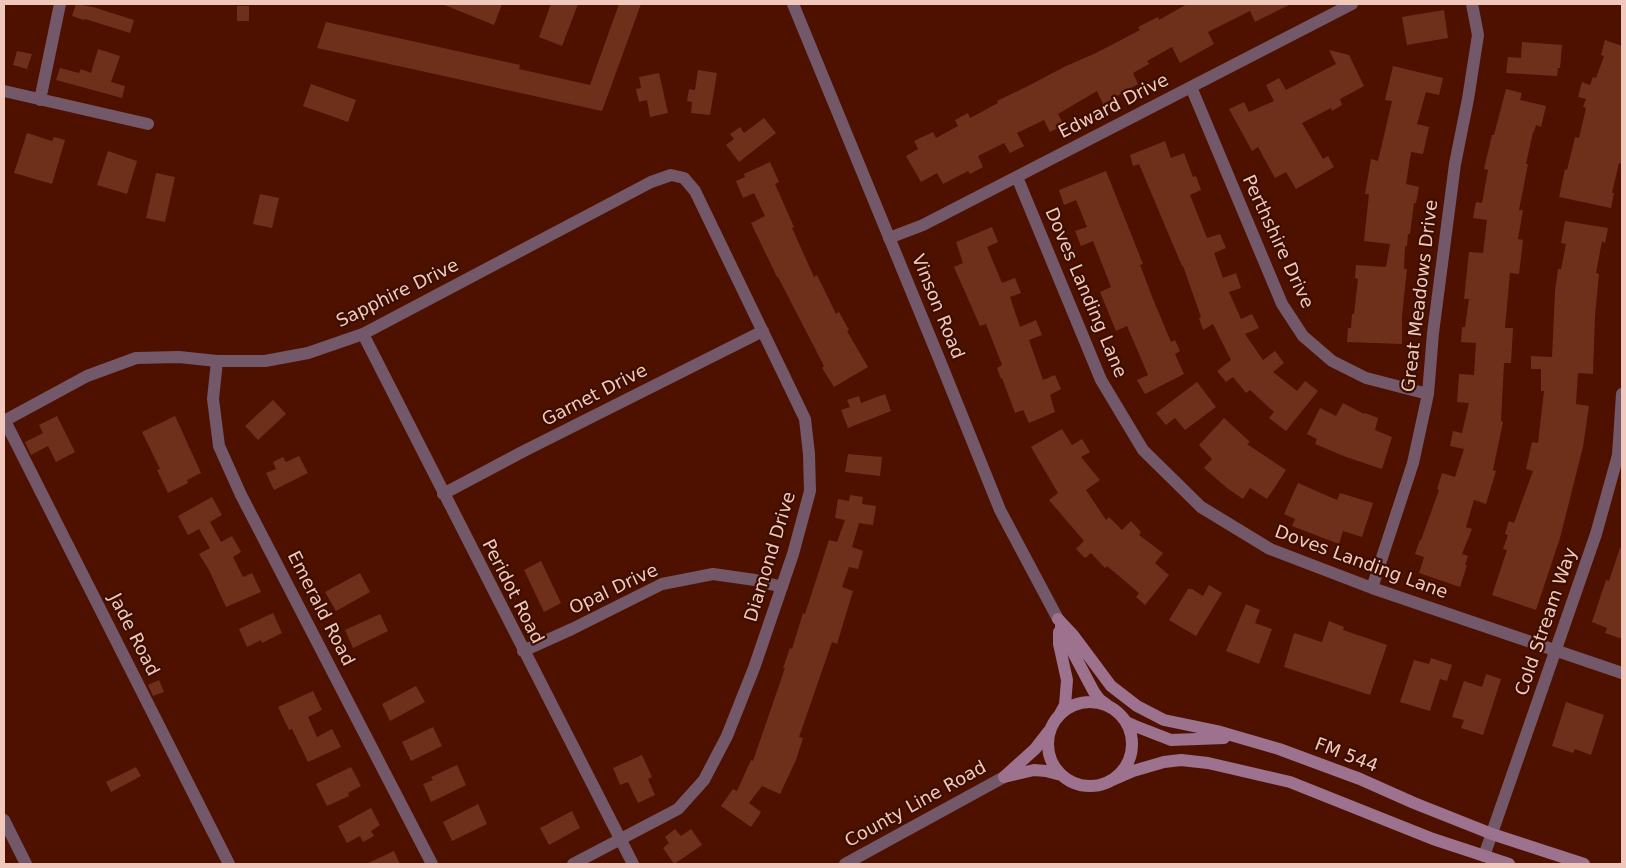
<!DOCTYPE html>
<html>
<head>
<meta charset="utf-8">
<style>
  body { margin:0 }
  #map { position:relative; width:1626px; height:868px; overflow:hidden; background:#4e1100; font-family:"DejaVu Sans",sans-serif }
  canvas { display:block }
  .frame { position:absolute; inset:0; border:5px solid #f0c9bc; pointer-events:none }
</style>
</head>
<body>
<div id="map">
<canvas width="1626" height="868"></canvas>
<div class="frame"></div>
</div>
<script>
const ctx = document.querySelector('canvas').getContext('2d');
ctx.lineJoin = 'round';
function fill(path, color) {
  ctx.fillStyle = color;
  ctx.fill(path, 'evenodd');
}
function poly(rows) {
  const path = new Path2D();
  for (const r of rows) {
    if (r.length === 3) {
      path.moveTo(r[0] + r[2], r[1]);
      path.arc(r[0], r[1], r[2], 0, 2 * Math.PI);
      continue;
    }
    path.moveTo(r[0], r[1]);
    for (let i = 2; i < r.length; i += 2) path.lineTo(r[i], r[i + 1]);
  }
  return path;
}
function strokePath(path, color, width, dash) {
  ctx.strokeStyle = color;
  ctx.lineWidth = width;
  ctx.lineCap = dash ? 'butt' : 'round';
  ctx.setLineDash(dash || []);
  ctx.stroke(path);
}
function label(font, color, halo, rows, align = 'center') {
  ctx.font = font + ' "DejaVu Sans",sans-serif';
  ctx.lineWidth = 4.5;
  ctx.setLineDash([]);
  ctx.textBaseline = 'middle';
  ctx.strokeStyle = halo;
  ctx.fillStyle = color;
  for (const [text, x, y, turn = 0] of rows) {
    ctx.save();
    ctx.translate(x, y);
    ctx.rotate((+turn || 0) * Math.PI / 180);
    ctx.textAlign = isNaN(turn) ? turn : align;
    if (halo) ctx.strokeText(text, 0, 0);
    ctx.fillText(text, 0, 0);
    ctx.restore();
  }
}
fill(poly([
  [76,4,93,7,134,20,130,33,85,19,84,20,72,16],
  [442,4,502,4,494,25],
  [551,4,578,4,562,46,539,37],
  [619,4,641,4,602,111,317,48,326,22,520,65,519,69,590,85],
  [1187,4,1291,4,1255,22,1250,11,1208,32,1214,44,1180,63,1172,47,1147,61,1149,64,1133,73,1138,84,1103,104,1097,91,1058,114,1064,125,1050,132,1044,120,1017,133,1024,146,1010,153,1004,143,978,156,983,167,970,174,968,171,943,184,937,173,921,182,906,156,918,149,914,141,933,132,936,138,958,126,955,120,968,113,970,118,998,103,997,101,1026,87,1066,66,1096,53,1140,30,1138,27,1158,17,1159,20],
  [237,6,249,6,249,21,237,21],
  [1444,10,1448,38,1407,45,1402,17],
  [1605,40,1622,46,1622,164,1619,163,1612,193,1614,193,1611,208,1559,197,1565,169,1567,170,1575,137,1579,138,1586,108,1583,107,1586,99,1578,97,1582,82,1590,85,1593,77,1596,78,1604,56,1601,55],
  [1522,42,1562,45,1560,68,1558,68,1557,76,1506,73,1508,57,1521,58],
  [98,49,120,56,111,82,125,86,122,98,56,80,60,68,79,73,81,69,91,73],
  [1329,50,1349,55,1364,86,1340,99,1342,105,1332,111,1331,108,1302,123,1323,159,1328,156,1334,167,1296,189,1286,172,1275,178,1258,147,1252,151,1229,109,1244,102,1249,112,1274,101,1266,85,1279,78,1286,90,1336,64],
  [17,51,32,54,27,69,13,65],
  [1393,66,1443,78,1439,95,1426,92,1417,124,1429,127,1423,154,1411,152,1406,184,1419,187,1416,203,1414,203,1410,234,1408,234,1407,246,1405,246,1404,269,1407,269,1402,316,1402,344,1347,342,1348,328,1351,328,1352,314,1354,314,1358,279,1355,278,1356,265,1386,267,1390,244,1364,241,1369,194,1365,194,1371,159,1378,161,1392,101,1385,100],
  [698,70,717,73,710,115,691,113,692,102,687,101,689,89,695,90],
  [659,73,668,113,650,117,647,100,639,102,636,89,641,88,639,77],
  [311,84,356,100,348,122,303,106],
  [1506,89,1522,93,1520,100,1546,106,1541,127,1536,125,1534,132,1533,132,1526,164,1528,164,1519,210,1523,210,1518,239,1523,240,1519,274,1510,273,1505,328,1513,328,1511,363,1504,363,1501,421,1503,422,1493,470,1496,471,1486,504,1474,500,1466,527,1472,529,1462,554,1468,556,1465,565,1467,565,1460,587,1419,573,1424,557,1415,554,1420,540,1421,540,1439,490,1437,489,1442,473,1455,477,1464,449,1450,446,1453,431,1462,433,1469,403,1457,402,1459,374,1474,375,1476,343,1461,342,1462,327,1465,327,1469,299,1464,299,1469,252,1483,253,1487,220,1473,218,1476,202,1482,203,1488,170,1484,169,1492,135,1494,135],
  [764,118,776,133,739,162,726,145,734,139,730,134,740,127,744,133],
  [27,133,52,141,54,137,65,140,52,184,14,173],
  [1165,141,1171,158,1184,153,1193,177,1196,176,1201,190,1190,195,1207,238,1220,234,1226,248,1214,253,1223,278,1236,273,1241,288,1229,292,1241,319,1252,314,1259,328,1245,334,1263,360,1275,351,1284,363,1273,372,1297,391,1305,381,1318,391,1286,431,1269,418,1274,412,1250,390,1246,393,1233,377,1226,382,1217,371,1231,360,1213,324,1203,330,1199,318,1201,317,1183,266,1182,266,1139,164,1133,166,1130,155],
  [108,151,137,161,127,194,97,185],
  [770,162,779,182,775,184,794,227,792,228,814,277,817,275,836,314,839,312,849,330,847,331,868,367,834,387,822,368,824,366,778,277,777,277,751,223,765,216,754,193,743,198,736,181,745,177,744,174],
  [1106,171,1143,264,1140,265,1153,299,1171,342,1175,340,1180,351,1175,354,1184,374,1145,394,1137,380,1148,375,1127,326,1116,331,1100,292,1111,287,1093,241,1081,246,1075,231,1087,227,1076,200,1064,205,1059,190],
  [156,173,175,177,165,222,146,218],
  [260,194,279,198,272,228,253,224],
  [1565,221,1608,228,1605,243,1602,241,1596,273,1599,274,1595,316,1593,374,1578,373,1576,404,1589,406,1583,447,1560,538,1536,610,1492,595,1507,550,1503,549,1508,535,1505,534,1509,521,1514,523,1533,471,1526,469,1532,442,1538,443,1544,391,1541,391,1541,369,1531,369,1531,356,1552,357,1555,291,1558,269,1561,269,1566,244,1561,243],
  [992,227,998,242,987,247,1002,283,1015,278,1021,293,1010,297,1020,327,1036,320,1042,335,1029,340,1043,380,1055,375,1061,389,1050,395,1055,412,1029,423,1023,410,1015,413,1002,378,1001,379,997,368,1002,365,986,324,980,326,954,267,963,263,956,242],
  [1197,382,1216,407,1185,430,1175,418,1166,425,1156,413],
  [885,394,891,411,848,428,841,410,850,407,847,400,859,396,861,403],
  [273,400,286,414,258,440,245,426],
  [1343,403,1364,414,1365,413,1378,418,1375,430,1392,437,1382,469,1346,457,1315,444,1317,439,1307,434,1320,408,1336,416],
  [57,416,75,452,56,462,48,446,31,455,25,442,43,433,39,425],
  [175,416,201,473,187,480,188,483,168,493,157,470,160,469,142,432],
  [1224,418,1250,442,1247,444,1286,470,1267,499,1250,488,1243,499,1227,488,1204,468,1212,459,1199,445],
  [1062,429,1072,445,1082,439,1090,452,1081,457,1100,480,1086,490,1106,520,1109,517,1122,530,1131,521,1141,532,1139,535,1163,553,1155,563,1169,575,1145,605,1136,597,1139,593,1107,566,1105,568,1091,553,1085,558,1076,549,1084,541,1049,500,1058,493,1031,447],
  [848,454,882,457,880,476,845,472],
  [299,456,308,473,274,490,266,473,276,469,273,462,283,457,286,462],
  [1298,483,1337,500,1340,493,1373,503,1362,537,1343,531,1339,544,1292,526,1295,519,1284,514],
  [850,495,863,497,862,504,876,506,873,525,859,523,852,547,863,551,858,569,849,567,842,587,853,591,837,644,832,642,799,737,803,738,796,760,780,794,762,786,749,803,761,812,751,827,721,806,733,789,737,791,751,760,753,761,785,668,783,668,790,648,792,649,803,613,805,614,829,540,837,542,845,520,835,518,838,499,849,501],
  [212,497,222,515,210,522,221,542,232,536,241,552,233,557,243,577,252,573,261,592,226,607,209,570,199,554,210,548,199,529,188,535,178,516],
  [1620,548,1622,548,1622,639,1605,633,1607,628,1592,622,1606,580,1609,581],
  [541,561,561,603,544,612,524,570],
  [360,573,370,592,336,611,325,592],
  [1209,585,1222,593,1196,636,1169,620,1188,589,1192,589,1203,596],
  [1246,604,1260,610,1255,623,1272,629,1259,664,1226,651],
  [273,613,282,633,262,643,261,640,247,647,239,629],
  [380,614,388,631,353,648,345,630],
  [1329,621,1344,627,1343,630,1387,645,1370,695,1284,667,1294,633,1322,642],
  [1431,658,1452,665,1447,681,1440,679,1430,711,1400,702,1414,660,1429,664],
  [1486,674,1501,679,1483,735,1461,728,1464,720,1452,717,1464,681,1482,687],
  [159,680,164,692,153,696,148,685],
  [416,686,425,702,390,721,382,704],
  [313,691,322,710,308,717,317,737,332,729,341,747,308,762,292,729,289,730,278,707],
  [1566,702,1604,715,1591,755,1575,749,1573,753,1552,746],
  [433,727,442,746,411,761,402,742],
  [642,755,652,777,648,779,655,795,638,803,628,782,620,785,613,768],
  [457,765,466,785,431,802,423,784,433,780,431,777],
  [136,767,141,776,111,792,106,782],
  [351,767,361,786,348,793,349,796,327,806,316,784],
  [478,804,487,824,452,841,443,822],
  [371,808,380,825,371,831,374,836,363,842,360,836,347,843,338,826],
  [572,811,580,828,549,845,540,828],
  [675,829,681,836,691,829,702,845,674,864,663,848,669,843,665,837],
  [394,851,400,864,366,864]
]), '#6f301b');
strokePath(poly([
  [1191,87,1282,304,1303,336,1332,361,1366,378,1428,394],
  [4,91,148,124],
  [40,100,60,4],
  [1017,177,1101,380,1143,450,1201,507,1270,549,1372,588,1622,673],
  [889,238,923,225,1352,4],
  [363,334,633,864],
  [217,361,213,399,219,446,241,495,432,864],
  [4,421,87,376,136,358,179,357,217,361,265,361,308,353,363,334,651,182,671,175,684,178,695,191,805,419,809,454,810,491,793,554,754,668,727,736,704,780,678,809,573,864],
  [5,421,229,864],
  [443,494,524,451,763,331],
  [1372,588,1413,463,1428,394,1433,333,1455,164,1468,99,1478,35,1472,4],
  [523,651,572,629,662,584,713,574,755,580,782,587],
  [4,820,26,864],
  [1484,856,1596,534,1618,455,1622,394]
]), '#73586a', 12);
strokePath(poly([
  [793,4,940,361,1000,510,1058,619],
  [845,864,1004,777]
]), '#73586a', 12);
strokePath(poly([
  [1058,619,1073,635,1111,686,1137,706,1164,720,1217,731,1279,749,1360,779,1414,803,1492,834,1584,864],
  [1061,626,1068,643,1094,692,1100,700,1107,705],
  [1059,632,1059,644,1067,680,1065,705,1060,714],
  [1090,744,42],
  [1124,719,1126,722,1135,726,1171,740,1224,738],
  [1004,777,1035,749,1049,731],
  [1004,777,1034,770,1046,771,1061,775],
  [1110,781,1133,771,1164,762,1181,760,1208,763,1290,782,1433,839,1509,864]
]), '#9c728e', 12);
label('18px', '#f0c9bc', '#3c0e01', [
  ["Edward Drive",1114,107,-27],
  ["Perthshire Drive",1277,242,65],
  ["Doves Landing Lane",1085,293,67],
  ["Sapphire Drive",398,294,-26],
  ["Great Meadows Drive",1421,296,-83],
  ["Vinson Road",937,307,68],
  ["Garnet Drive",595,396,-27],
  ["Diamond Drive",771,557,-73],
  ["Doves Landing Lane",1361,563,20],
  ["Opal Drive",614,590,-25],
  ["Peridot Road",512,592,63],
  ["Emerald Road",320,609,63],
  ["Cold Stream Way",1547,622,-71],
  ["Jade Road",133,635,63],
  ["FM 544",1346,756,21],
  ["County Line Road",916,805,-29]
]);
</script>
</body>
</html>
